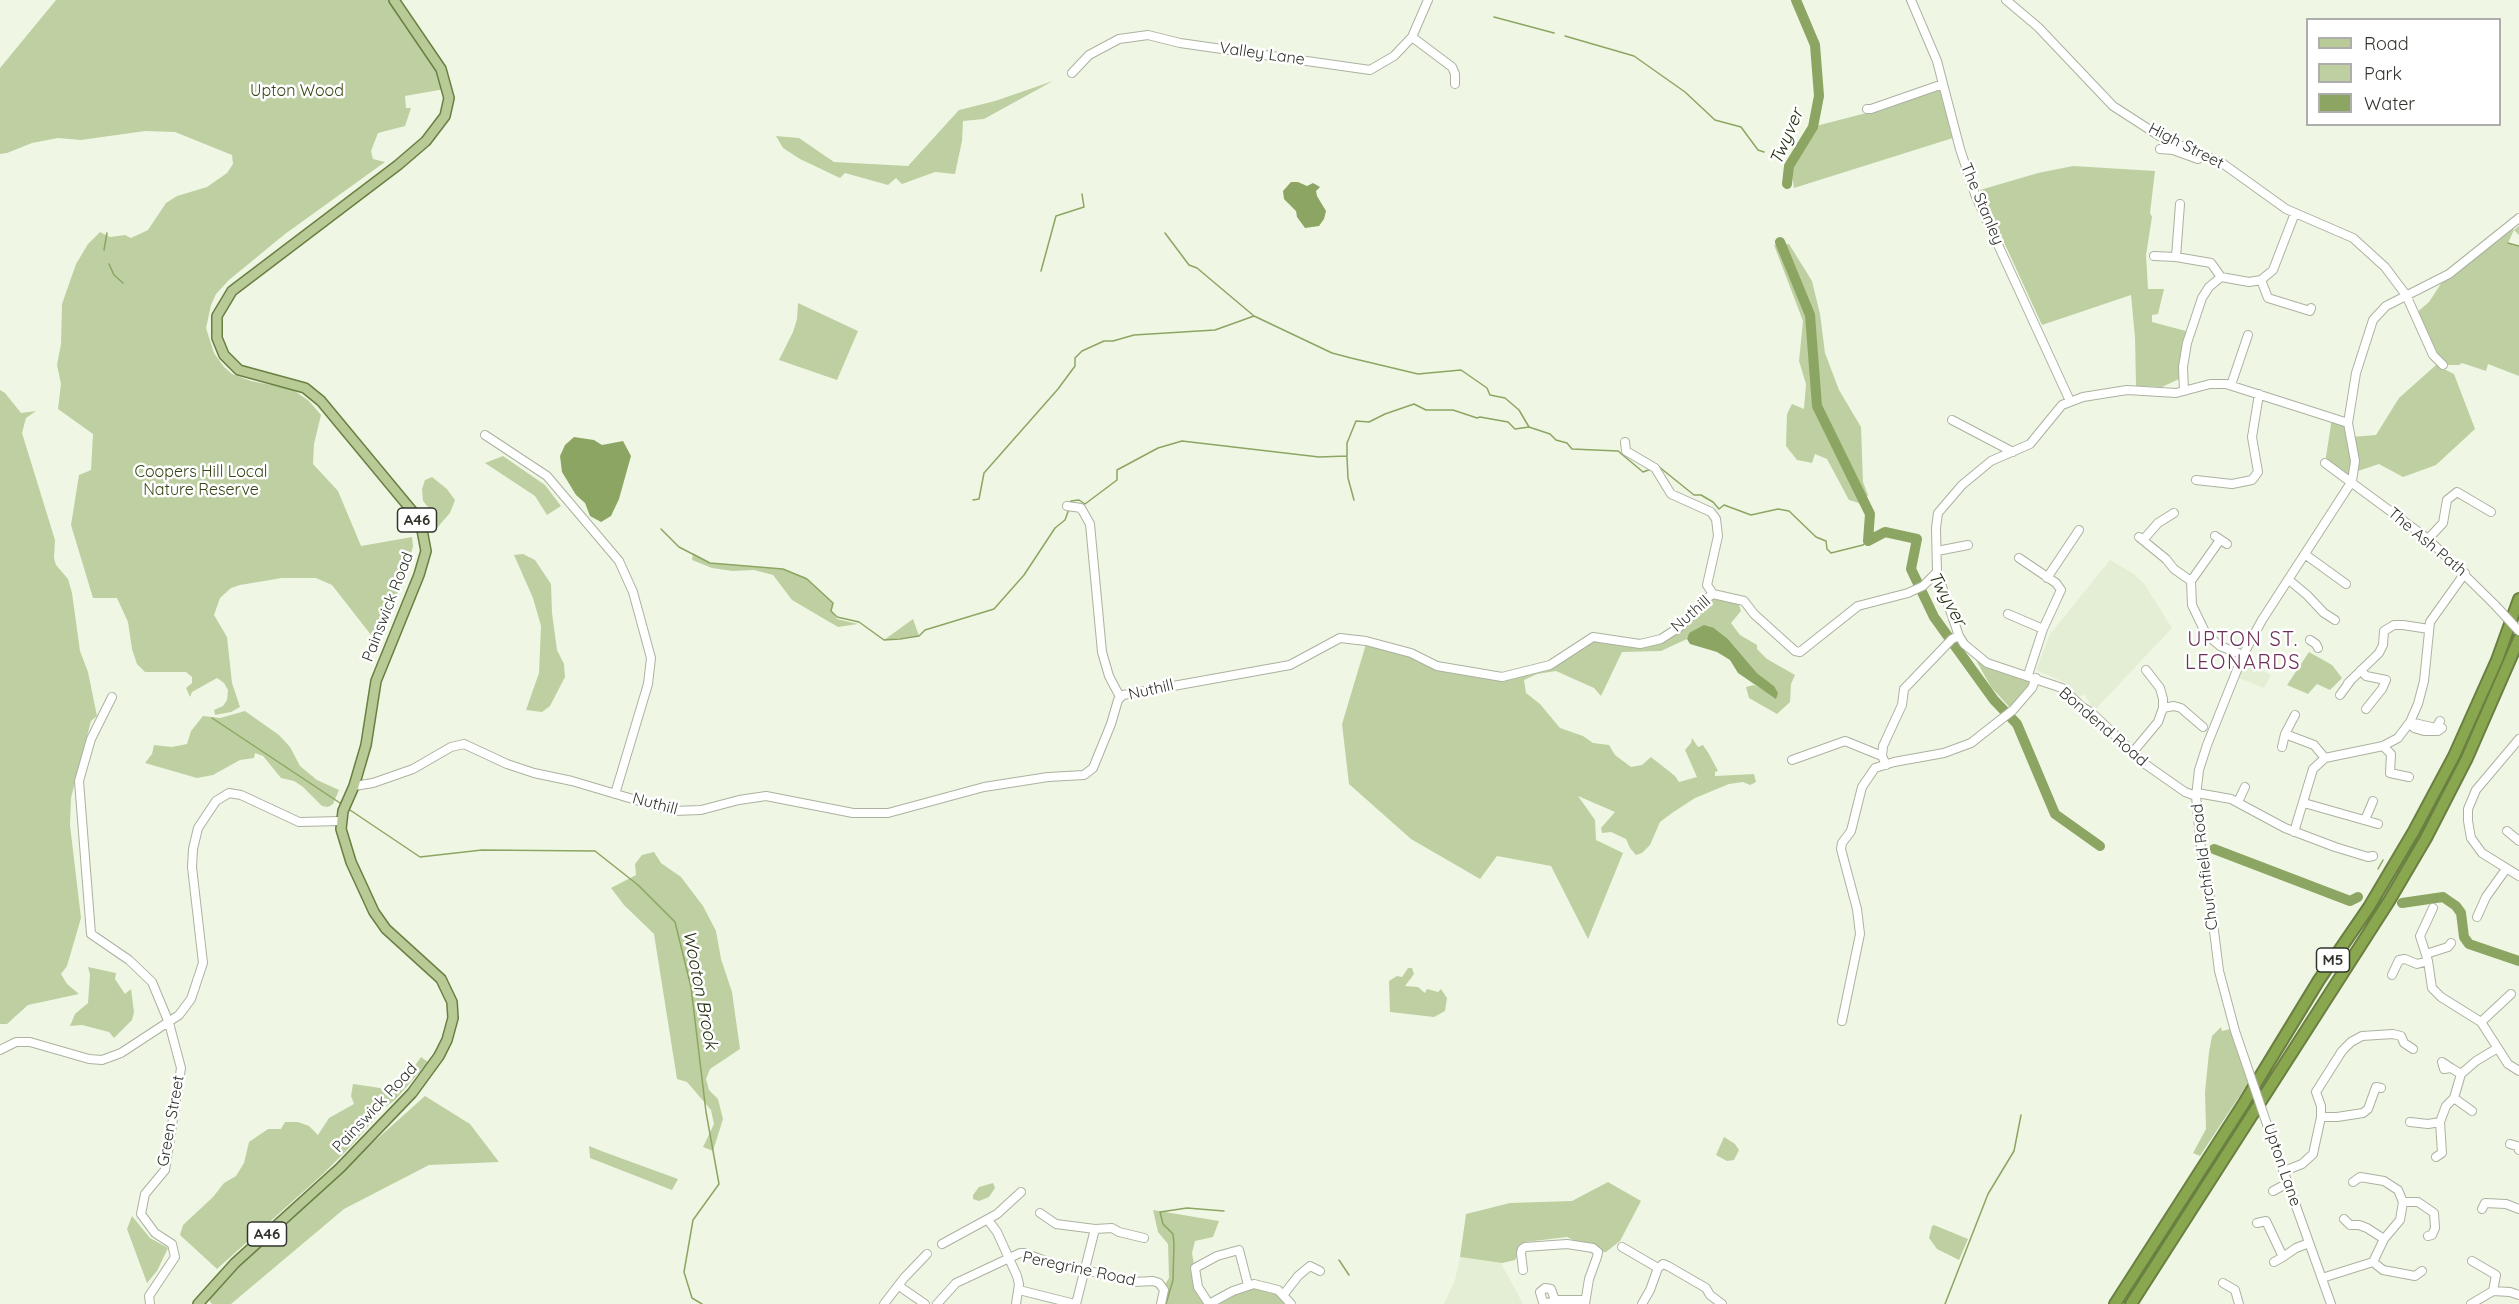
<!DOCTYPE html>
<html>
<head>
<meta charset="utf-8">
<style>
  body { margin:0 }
  #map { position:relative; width:2519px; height:1304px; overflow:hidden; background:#eff7e4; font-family:Quicksand,sans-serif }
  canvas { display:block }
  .legend { position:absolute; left:2306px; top:18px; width:195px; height:108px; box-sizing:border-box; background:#fff; border:2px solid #adaeab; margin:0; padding:8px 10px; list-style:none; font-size:18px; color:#31342c }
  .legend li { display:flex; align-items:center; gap:12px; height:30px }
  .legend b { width:30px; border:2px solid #adaeab }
</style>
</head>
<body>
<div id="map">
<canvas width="2519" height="1304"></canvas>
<ul class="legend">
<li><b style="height:8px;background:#b8ca95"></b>Road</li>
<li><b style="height:16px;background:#bed0a1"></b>Park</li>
<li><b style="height:16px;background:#8da562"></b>Water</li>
</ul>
</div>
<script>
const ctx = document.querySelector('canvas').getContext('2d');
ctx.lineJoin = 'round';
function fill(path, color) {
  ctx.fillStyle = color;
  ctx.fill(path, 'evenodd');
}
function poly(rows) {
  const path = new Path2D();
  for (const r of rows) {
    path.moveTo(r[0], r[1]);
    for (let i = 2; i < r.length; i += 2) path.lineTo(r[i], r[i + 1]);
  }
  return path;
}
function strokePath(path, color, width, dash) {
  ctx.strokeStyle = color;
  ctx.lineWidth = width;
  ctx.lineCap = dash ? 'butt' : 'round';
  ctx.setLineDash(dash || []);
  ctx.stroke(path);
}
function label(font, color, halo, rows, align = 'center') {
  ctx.font = font + ' Quicksand,sans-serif';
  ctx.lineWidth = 5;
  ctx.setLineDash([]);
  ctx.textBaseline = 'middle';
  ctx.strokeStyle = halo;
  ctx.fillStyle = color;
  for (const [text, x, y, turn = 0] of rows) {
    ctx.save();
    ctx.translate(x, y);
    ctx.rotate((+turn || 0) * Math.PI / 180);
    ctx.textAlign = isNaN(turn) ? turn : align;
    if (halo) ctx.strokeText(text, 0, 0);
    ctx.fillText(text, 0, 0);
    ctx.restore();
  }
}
fill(poly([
  [2110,560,2134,574,2145,585,2172,628,2094,711,2085,695,2079,696,2066,683,2036,670,2050,634],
  [2241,660,2271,675,2264,688,2234,676],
  [1460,1257,1501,1263,1523,1304,1444,1304,1455,1280]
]), '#e4eed4');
fill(poly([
  [56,0,389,0,429,53,445,89,405,96,406,108,411,108,405,126,378,133,371,151,373,159,385,162,285,234,229,280,216,294,211,305,206,328,214,353,224,367,232,374,251,381,292,389,309,401,321,415,314,444,313,464,338,491,361,546,412,537,413,546,408,566,378,644,332,585,316,578,282,578,240,585,231,588,220,598,214,615,227,637,232,683,240,707,231,712,215,715,214,710,223,706,227,700,228,690,224,683,217,678,192,692,190,697,186,688,192,683,192,677,186,672,145,672,137,664,132,649,128,622,117,598,93,598,71,525,79,475,91,470,93,434,58,409,61,384,57,365,61,344,62,304,76,264,88,244,100,232,110,237,125,235,131,238,148,230,166,203,177,196,207,187,227,173,233,164,232,155,175,132,145,131,81,140,58,138,32,143,7,153,0,154,0,68],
  [1053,81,984,119,963,121,962,141,955,174,935,172,902,184,896,178,888,185,845,173,840,178,800,159,783,148,776,136,799,138,834,162,908,166,959,110,995,101],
  [1942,86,1953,138,1794,188,1791,166,1816,126,1874,111],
  [2073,166,2155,171,2150,213,2152,217,2146,255,2148,289,2164,289,2158,314,2152,315,2152,322,2186,331,2179,379,2162,387,2136,386,2135,338,2131,295,2042,325,1980,190,2038,173],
  [2509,226,2514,230,2519,226,2519,235,2514,230,2508,243,2519,246,2519,376,2488,364,2486,371,2462,363,2459,365,2443,365,2433,355,2415,314,2429,302,2446,276],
  [1789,244,1812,281,1820,314,1825,353,1839,390,1861,427,1863,482,1868,495,1862,504,1849,500,1827,459,1815,454,1812,463,1797,460,1786,446,1787,414,1792,404,1804,409,1806,384,1799,361,1803,321,1774,245],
  [798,303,858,331,837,380,779,360,793,332,797,319],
  [2436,365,2454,374,2475,429,2436,465,2403,477,2379,464,2355,472,2352,481,2325,463,2332,418,2344,422,2351,437,2376,435,2399,398],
  [0,390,5,393,21,413,36,411,26,418,22,433,55,540,54,558,56,565,68,579,72,593,80,651,88,672,97,716,91,721,71,798,70,825,81,918,67,966,61,974,67,984,79,994,28,1005,7,1024,0,1024],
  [503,456,545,485,561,506,547,515,535,496,485,463],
  [432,477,447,489,455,500,450,513,436,529,433,513,423,501,422,489,425,480],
  [693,553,710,563,783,569,805,577,833,603,831,611,837,619,858,624,838,627,792,600,773,575,754,570,733,571,712,568,692,560],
  [523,554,535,560,551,584,552,613,557,650,564,664,565,677,550,706,542,712,526,710,539,673,541,626,533,598,514,555],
  [1712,598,1738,602,1741,611,1731,623,1740,635,1757,645,1757,649,1767,659,1795,675,1791,684,1790,702,1777,714,1749,698,1746,687,1754,685,1770,693,1774,686,1757,673,1728,639,1714,628,1689,633,1687,639,1661,651,1622,652,1601,696,1594,688,1556,671,1537,674,1524,680,1526,693,1540,704,1560,728,1583,736,1593,743,1609,745,1615,755,1631,767,1642,765,1651,757,1675,776,1679,782,1697,777,1685,750,1691,743,1692,738,1698,747,1703,745,1709,754,1718,771,1715,772,1715,776,1754,774,1756,782,1750,785,1743,782,1729,784,1695,798,1672,813,1660,822,1650,845,1642,853,1636,855,1630,848,1626,839,1611,832,1602,833,1601,828,1615,812,1578,796,1595,820,1596,840,1623,853,1588,939,1551,866,1497,856,1480,879,1411,839,1349,784,1342,724,1366,644,1501,677,1548,668,1565,660,1593,641,1650,646,1662,643,1681,629],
  [913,619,919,636,884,640,895,632],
  [2309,652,2332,665,2342,678,2330,690,2317,684,2308,694,2287,685],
  [1973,655,2036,678,2012,710,1991,687],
  [245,711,279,735,290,747,300,766,317,780,339,790,333,804,328,807,322,806,303,787,294,781,281,778,263,756,255,753,254,758,240,760,213,775,197,778,145,763,152,754,154,745,172,747,187,744,191,731,203,716,220,718],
  [654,852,661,863,681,877,703,906,716,931,721,959,732,992,740,1049,710,1069,706,1079,709,1090,718,1099,723,1119,713,1151,703,1147,714,1124,711,1110,687,1082,677,1079,654,934,624,905,611,888,636,875,635,864,642,855],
  [88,967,116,973,115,979,125,994,131,989,134,1012,132,1020,114,1038,109,1032,82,1025,70,1026,75,1014,88,1003,90,975],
  [1408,968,1412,968,1414,974,1405,986,1418,987,1425,993,1427,989,1438,992,1441,989,1447,998,1445,1011,1434,1017,1390,1012,1389,981,1397,976,1402,977],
  [2221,1027,2222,1031,2230,1029,2248,1083,2200,1156,2193,1153,2206,1129,2205,1092,2209,1052,2212,1036],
  [421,1057,428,1062,395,1100,383,1109,352,1145,322,1175,217,1269,180,1235,183,1225,213,1197,224,1183,236,1176,244,1163,249,1142,268,1129,281,1129,285,1122,298,1122,309,1126,318,1135,329,1118,354,1104,351,1096,353,1084,380,1088,389,1093,402,1084],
  [425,1096,470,1124,499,1162,429,1165,344,1209,231,1304,212,1304,208,1299,273,1232],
  [1724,1137,1735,1144,1739,1150,1734,1160,1727,1161,1716,1155],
  [589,1146,604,1152,678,1179,672,1190,590,1158],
  [1608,1182,1641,1201,1620,1241,1606,1252,1598,1252,1567,1237,1525,1242,1515,1260,1502,1263,1460,1257,1466,1214,1510,1203,1572,1201],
  [993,1183,995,1188,989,1197,979,1201,973,1199,973,1195,979,1187],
  [1153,1210,1219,1221,1213,1237,1195,1241,1192,1253,1198,1287,1209,1304,1233,1291,1267,1286,1291,1304,1161,1304,1163,1287,1169,1278,1168,1244,1158,1232],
  [132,1216,150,1238,168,1248,157,1271,147,1283,127,1229],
  [1934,1225,1968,1239,1959,1260,1937,1249,1929,1238,1932,1226]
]), '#bed0a1');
fill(poly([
  [1291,182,1298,182,1307,186,1313,183,1320,187,1316,191,1317,196,1326,211,1324,219,1319,226,1305,228,1297,217,1296,211,1284,199,1283,191],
  [574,437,594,440,602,445,623,441,631,456,619,499,611,516,601,522,590,516,585,503,576,495,562,472,560,456,565,445],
  [1704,625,1714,628,1728,639,1757,673,1774,686,1778,693,1776,699,1738,673,1730,660,1717,652,1690,644,1687,639,1689,633]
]), '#8da562');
strokePath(poly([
  [1494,17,1554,33],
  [1565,36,1634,56,1685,92,1715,120,1741,127,1758,150,1764,152],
  [1165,233,1189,265,1197,268,1254,316,1332,353,1351,358,1418,374,1461,370,1487,388,1490,395,1505,398,1519,410,1529,427],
  [2508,243,2519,246],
  [104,250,107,233],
  [109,264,114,275,123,283],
  [1041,271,1056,216,1084,207,1082,194],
  [1347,457,1348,478,1354,500],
  [1658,466,1694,495,1701,495,1713,502,1719,509,1724,505,1751,515,1778,509,1789,511,1816,537,1826,541,1827,549,1831,553,1863,545,1868,541],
  [973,500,979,499,984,473,1058,389,1075,366,1075,358,1082,351,1104,341,1113,341,1134,335,1215,330,1254,316],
  [1070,505,1071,501,1079,500,1085,504,1117,480,1117,470,1158,448,1182,441,1319,457,1347,456,1347,443,1356,421,1369,422,1385,414,1414,404,1426,410,1453,410,1477,418,1480,417,1508,422,1515,429,1529,427,1550,434,1556,440,1567,443,1572,449,1618,451,1643,472,1651,469],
  [661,529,679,547,710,563,783,569,807,579,833,603,831,611,837,617,859,622,884,640,900,639,919,636,925,630,994,609,1024,575,1055,528,1065,520,1069,509],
  [212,718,340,803],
  [350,810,420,857,482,850,595,851,638,885,675,922,691,987,706,1112,719,1184,693,1220,684,1272,692,1298,702,1304],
  [2378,869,2383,860],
  [1339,1260,1349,1275],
  [1166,1304,1173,1280,1174,1244,1173,1234,1163,1224,1160,1212,1187,1208,1224,1211],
  [1945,1304,1988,1194,2014,1151,2021,1115]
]), '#8da562', 1.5);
strokePath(poly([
  [1787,184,1789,166,1813,127,1819,96,1815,45,1796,0],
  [1780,242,1810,315,1817,406,1870,514,1868,541,1885,532,1917,539,1911,569,1934,617,1994,700,2017,724,2055,814,2100,846],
  [2214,849,2350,901,2358,897],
  [2402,903,2443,897,2456,906,2461,913,2464,937,2469,944,2519,961]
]), '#8da562', 10);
const minor = poly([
  [1911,0,1937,61,1960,149,1976,197,2070,401],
  [2006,0,2038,27,2113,106,2161,137,2222,163,2286,209,2353,238,2385,267,2406,295,2433,355,2443,365],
  [1412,37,1452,67,1455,74,1455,84],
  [1072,73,1089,55,1119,39,1148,35,1180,43,1370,70,1394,56,1412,37,1428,0],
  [1867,109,1871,109,1943,84],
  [2160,149,2173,150,2198,159],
  [2154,256,2176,257,2211,263,2221,277],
  [2176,257,2180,204],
  [2261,280,2268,298,2310,311,2311,308],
  [2231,385,2248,335],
  [2184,391,2183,367,2187,343,2202,298,2209,287,2221,277,2249,282,2261,280,2273,270,2295,213],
  [1952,420,2013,452],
  [485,435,547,476,619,561,633,592,651,658,648,684,615,794],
  [1625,442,1626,451,1655,468,1671,494,1711,512,1716,519,1718,536,1707,585,1713,594],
  [2325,463,2428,539,2495,605],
  [2196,480,2232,484,2252,480,2258,472,2252,437,2259,394],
  [1067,506,1081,508,1090,524,1102,652,1109,676,1120,697],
  [2215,536,2227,544],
  [2139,537,2166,559,2174,569,2191,581,2192,605,2206,634,2220,646,2243,655],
  [2428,539,2443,523,2447,500,2457,492,2491,512],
  [2143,540,2158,523,2174,513],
  [1937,551,1968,545],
  [2306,555,2346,584],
  [2019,558,2056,583,2061,590,2043,629,2028,675],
  [2047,578,2079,530],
  [2289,580,2307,595,2324,613,2335,620],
  [2191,581,2220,540],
  [2008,614,2043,629],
  [2310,640,2316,644,2318,648],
  [2361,670,2366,676,2386,680,2382,689,2366,709],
  [2348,683,2379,653,2383,645,2384,631,2394,625,2403,625,2429,629],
  [2340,695,2351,680],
  [112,697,91,739,79,781,91,934,129,960,152,982,169,1023,181,1068,165,1170,145,1194,141,1214,155,1233,172,1244,175,1257,149,1296,150,1304],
  [2163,708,2174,706,2181,708,2203,727],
  [2295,715,2285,734,2314,745,2325,758],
  [2410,722,2414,728,2424,731,2438,731,2442,728],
  [2410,722,2436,728,2440,721],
  [2519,739,2476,790,2468,809,2468,821,2471,838,2482,853,2519,876],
  [2383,746,2391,754,2390,773,2409,777],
  [2282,747,2285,734],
  [2133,752,2158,722,2163,708,2163,699,2160,688,2146,670],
  [1792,760,1845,741,1882,756],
  [1886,765,1882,756,1883,746,1902,705,1904,689,1952,639,1959,636],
  [354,786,373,783,413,769,451,747,464,744,507,764,534,773,572,781,673,811,701,810,739,800,766,796,853,813,888,813,984,787,1048,777,1084,775,1093,768,1111,724,1118,700,1123,695,1290,665,1340,638,1366,641,1411,653,1437,666,1502,677,1550,665,1593,637,1640,644,1661,639,1681,626,1707,598,1713,594,1744,601,1754,614,1795,651,1800,652,1858,606,1908,593,1923,586,1937,572],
  [2197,793,2231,799,2285,828,2335,847,2368,857,2373,856],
  [2196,796,2185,792,2145,764,2092,713,2081,706,2062,688,1987,663,1964,644,1959,636,1937,572,1936,528,1938,513,1962,485,1991,461,2030,444,2062,405,2083,397,2127,390,2176,393,2210,384,2226,384,2348,423],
  [2238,802,2245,787],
  [2304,803,2378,824],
  [2365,820,2373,801],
  [2507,831,2519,841],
  [2294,832,2313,769,2325,758,2383,746,2398,738,2410,722,2418,704,2424,681,2430,622,2465,573],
  [2433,908,2420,936,2428,961,2432,988,2441,997,2481,1022,2508,1064,2519,1071],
  [2477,917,2486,897,2506,869],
  [2426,954,2448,947,2451,943],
  [2392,975,2399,960,2405,959,2417,964,2428,961],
  [1842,1021,1860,934,1857,909,1841,849,1842,843,1851,831,1862,787,1875,768,1894,762,1944,753,1971,743,2013,710,2032,688,2036,678],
  [2481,1022,2511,994],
  [2235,1031,2219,971,2207,875,2201,849,2196,796,2199,770,2207,745,2243,655,2262,620,2352,481,2355,461,2348,423,2356,373,2373,320,2386,306,2449,274,2519,218],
  [0,1050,16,1042,30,1042,89,1059,102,1060,121,1053,179,1015,191,999,203,963,192,867,193,849,198,828,216,801,229,793,241,795,299,822,341,821],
  [2451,1068,2442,1062,2444,1069,2451,1068,2461,1074],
  [2454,1098,2472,1111],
  [2321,1117,2337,1117,2363,1113,2368,1109,2376,1087,2381,1088],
  [2410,1122,2428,1124,2440,1122],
  [2272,1139,2331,1304],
  [2510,1144,2517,1146,2519,1150],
  [2436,1157,2442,1153,2440,1122,2446,1106,2454,1098,2461,1074,2476,1061,2496,1049],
  [2284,1171,2302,1164,2313,1154,2321,1117,2321,1106,2316,1092,2342,1051,2351,1042,2362,1036,2393,1034,2401,1036,2404,1043,2413,1049],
  [2353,1182,2360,1177,2384,1181,2398,1190,2403,1202,2400,1220,2384,1239,2373,1262],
  [2273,1191,2288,1183],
  [2403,1202,2418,1202,2434,1213,2435,1228,2432,1235,2428,1236],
  [2482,1209,2485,1203,2506,1204,2519,1209],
  [1040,1213,1056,1224,1095,1229,1112,1228,1119,1232,1144,1238],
  [2344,1219,2350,1225,2359,1225,2367,1228,2384,1239],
  [988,1220,997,1232,1017,1276,1019,1284,1016,1304],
  [2257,1223,2266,1221,2283,1257,2296,1248,2309,1243],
  [942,1244,997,1214,1021,1192],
  [1622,1247,1658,1268],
  [2472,1261,2496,1275,2493,1291],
  [2274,1262,2283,1257],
  [1658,1268,1663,1264,1668,1266,1706,1288,1710,1295,1722,1304],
  [1523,1270,1521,1253,1522,1249,1525,1247,1567,1244,1593,1248,1598,1252,1597,1257,1589,1279,1585,1304],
  [2322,1278,2373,1262,2383,1270,2415,1276,2422,1271],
  [2223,1283,2235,1290,2239,1304],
  [899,1286,925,1304],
  [1019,1290,1075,1304],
  [1284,1294,1298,1276,1310,1266,1320,1271],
  [1555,1300,1551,1289,1545,1288,1540,1292,1543,1302,1550,1303,1555,1300,1585,1300],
  [884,1304,904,1278,927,1254],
  [937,1304,956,1283,1020,1253,1024,1253,1059,1266,1069,1266,1134,1282,1153,1281,1159,1283,1164,1290,1161,1304],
  [1076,1304,1095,1229],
  [1209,1304,1198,1287,1195,1268,1217,1256,1239,1250,1248,1285],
  [1209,1304,1233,1291,1254,1284,1278,1290,1291,1304],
  [1642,1304,1650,1290,1658,1268],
  [2471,1304,2493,1291,2510,1292,2519,1295]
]);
const major = poly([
  [198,1304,235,1263,340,1168,412,1093,439,1056,447,1040,453,1018,452,1002,441,979,386,929,374,912,351,862,341,829,343,811,354,786,366,745,376,681,419,575,426,551,422,530,413,512,321,401,305,388,239,370,224,355,217,338,217,316,232,291,398,165,426,141,445,116,449,98,441,69,394,0]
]);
const highway = poly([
  [2115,1304,2244,1103,2319,980,2369,907,2414,831,2454,756,2497,660,2519,599],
  [2131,1304,2389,901,2426,838,2467,758,2519,639]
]);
strokePath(minor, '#abb2a0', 10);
strokePath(major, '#6a7f42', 12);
strokePath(highway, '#6a7f42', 14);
strokePath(minor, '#fff', 8);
strokePath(major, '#b8ca95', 9);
strokePath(highway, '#89a74e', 10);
const minorBridge = poly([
  [2495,605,2519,631],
  [2235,1031,2272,1139]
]);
strokePath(minorBridge, '#abb2a0', 10, []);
strokePath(minorBridge, '#fff', 8);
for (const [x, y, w] of [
  [417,520,39],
  [2333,960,33],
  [267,1234,39]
]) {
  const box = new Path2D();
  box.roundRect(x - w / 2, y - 12, w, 24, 4.5);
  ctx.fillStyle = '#fff';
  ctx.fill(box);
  strokePath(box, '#31342c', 1.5);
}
label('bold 15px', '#31342c', null, [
  ["A46",417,520],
  ["M5",2333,960],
  ["A46",267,1234]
]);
label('16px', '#31342c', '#fff', [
  ["Valley Lane",1262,54,8],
  ["High Street",2186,146,27],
  ["The Stanley",1982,204,67],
  ["The Ash Path",2427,542,40],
  ["Painswick Road",388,607,-69],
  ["Nuthill",1691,614,-41],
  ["Nuthill",1151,690,-13],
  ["Bondend Road",2103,727,41],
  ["Nuthill",655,804,15],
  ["Churchfield Road",2205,867,-97],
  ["Painswick Road",375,1108,-47],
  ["Green Street",171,1121,-80],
  ["Upton Lane",2282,1165,71],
  ["Peregrine Road",1079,1269,12]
]);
label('16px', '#364513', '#fff', [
  ["Upton Wood",297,91],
  ["Coopers Hill Local",201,472],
  ["Nature Reserve",201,490]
]);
label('italic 18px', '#242e10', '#fff', [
  ["Twyver",1787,137,-67],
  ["Twyver",1947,599,61],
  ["Wooton Brook",700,990,79]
]);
ctx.letterSpacing = '1.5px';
label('20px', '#6d3057', '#fff', [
  ["UPTON ST.",2243,640],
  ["LEONARDS",2243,663]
]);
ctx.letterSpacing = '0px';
</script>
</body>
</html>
